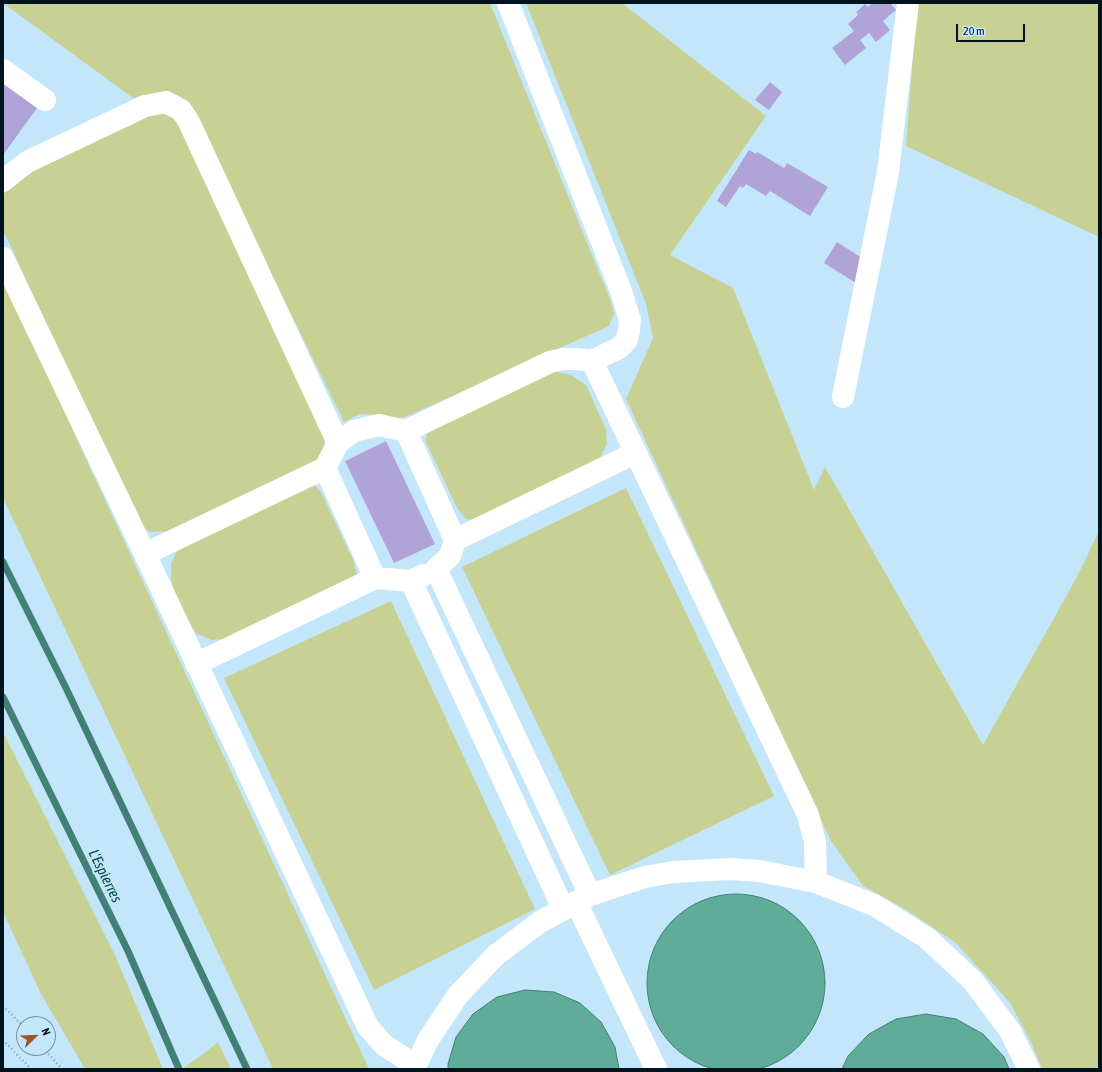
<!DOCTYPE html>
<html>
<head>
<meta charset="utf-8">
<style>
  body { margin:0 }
  #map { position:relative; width:1102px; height:1072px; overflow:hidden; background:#c4e6fb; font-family:"Asap Condensed",sans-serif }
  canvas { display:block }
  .frame { position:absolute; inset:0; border:4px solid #00131f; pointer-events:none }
  .north { position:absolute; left:16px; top:1016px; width:40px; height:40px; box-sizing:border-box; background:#c4e6fb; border:1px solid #7692a3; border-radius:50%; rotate:67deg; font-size:11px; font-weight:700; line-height:16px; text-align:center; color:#00131f }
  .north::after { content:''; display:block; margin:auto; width:14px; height:18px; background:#9a5826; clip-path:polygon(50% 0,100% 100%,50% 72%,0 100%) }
  .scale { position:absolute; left:956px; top:24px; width:69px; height:18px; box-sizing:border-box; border:2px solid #00131f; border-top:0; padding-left:5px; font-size:12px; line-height:14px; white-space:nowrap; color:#00131f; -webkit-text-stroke:3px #c4e6fb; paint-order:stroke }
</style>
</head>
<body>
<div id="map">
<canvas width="1102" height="1072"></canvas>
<div class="frame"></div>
<div class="north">N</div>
<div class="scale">20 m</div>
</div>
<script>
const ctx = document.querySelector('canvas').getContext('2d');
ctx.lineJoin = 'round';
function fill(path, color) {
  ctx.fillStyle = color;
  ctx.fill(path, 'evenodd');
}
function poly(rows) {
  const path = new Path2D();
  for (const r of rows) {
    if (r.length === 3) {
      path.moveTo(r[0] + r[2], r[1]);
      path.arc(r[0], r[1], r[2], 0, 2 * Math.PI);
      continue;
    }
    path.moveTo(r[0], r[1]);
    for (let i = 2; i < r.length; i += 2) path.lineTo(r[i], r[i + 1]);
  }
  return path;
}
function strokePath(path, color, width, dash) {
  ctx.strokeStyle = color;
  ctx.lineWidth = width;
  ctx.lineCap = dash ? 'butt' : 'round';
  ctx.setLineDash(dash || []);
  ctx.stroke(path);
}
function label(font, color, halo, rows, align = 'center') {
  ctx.font = font + ' "Asap Condensed",sans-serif';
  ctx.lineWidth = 4;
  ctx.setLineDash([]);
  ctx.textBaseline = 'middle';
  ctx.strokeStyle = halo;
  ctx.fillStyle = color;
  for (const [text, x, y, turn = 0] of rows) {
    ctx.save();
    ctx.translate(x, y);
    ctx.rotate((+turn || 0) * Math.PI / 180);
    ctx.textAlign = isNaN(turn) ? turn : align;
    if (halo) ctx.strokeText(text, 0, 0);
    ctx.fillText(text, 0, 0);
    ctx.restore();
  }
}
fill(poly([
  [3,3,490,3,611,302,614,314,609,326,405,417,393,419,378,415,360,414,344,422,189,106,169,92,133,98],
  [526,3,622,3,766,116,670,255,733,288,814,490,825,467,983,745,1078,575,1099,531,1099,1069,1042,1069,1031,1042,1010,1003,956,943,905,909,863,886,831,841,626,399,653,338,646,304],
  [917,3,1099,3,1099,237,906,146],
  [149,111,166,112,178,120,327,434,322,451,313,465,168,531,149,532,136,521,6,236,3,234,3,195,23,171],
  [3,282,11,297,369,1069,273,1069,3,498],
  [552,370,571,375,586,385,606,429,607,444,599,460,475,520,466,519,457,508,425,440,428,431],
  [314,484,321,492,354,562,357,575,231,638,212,640,197,634,186,620,175,598,171,579,171,563,178,549],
  [626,488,774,796,610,875,462,567],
  [391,601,535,909,374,990,224,678],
  [3,732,115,955,163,1069,85,1069,41,994,3,912],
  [218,1042,231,1069,182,1069,203,1054]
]), '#c8d194');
const water = poly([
  [736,983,89],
  [525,990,554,992,580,1003,601,1022,615,1047,619,1069,448,1069,448,1064,456,1037,473,1014,497,997,525,990],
  [926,1014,956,1019,983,1034,1004,1057,1009,1069,842,1069,848,1056,869,1034,896,1019,926,1014]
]);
fill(water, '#5fad99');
strokePath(water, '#427f74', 1);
strokePath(poly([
  [3,562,66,688,247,1069],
  [3,697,128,951,179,1069]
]), '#427f74', 7);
fill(poly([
  [873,3,890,3,896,10,883,21,890,30,876,42,869,33,860,40,866,48,845,65,832,48,854,31,848,24,858,15,856,12,865,4,868,7],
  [770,82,782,92,769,110,755,100],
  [3,83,37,108,3,155],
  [749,150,756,154,757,152,784,168,787,163,828,187,810,216,770,191,766,196,746,184,743,188,740,186,726,207,717,201],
  [837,242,862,258,856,283,824,263],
  [386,441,435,544,394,563,345,461]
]), '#afa3d8');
strokePath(poly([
  [3,1006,24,1027],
  [3,1040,31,1069],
  [43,1048,62,1069]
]), '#7f9cae', 2.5, [1, 3]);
strokePath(poly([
  [3,70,45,100],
  [3,181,27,162,145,106,166,102,181,110,188,120,338,443],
  [3,258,145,554],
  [592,361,808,815,815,842,816,882],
  [843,397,888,172,908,3],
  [406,431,455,540],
  [325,468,375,578],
  [411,581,563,908],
  [196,664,375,578,411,581,424,575],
  [590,895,436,569,450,556,455,540,635,453],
  [576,902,656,1069],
  [415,1065,384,1045,368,1027,145,554,325,468,338,443,354,431,379,425,406,431,550,362,563,359,577,359,592,361,619,348,626,341,629,331,630,320,621,291,508,3],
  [414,1069,428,1040,458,995,496,955,540,922,590,895,645,877,673,872,731,869,759,871,816,882,874,905,927,938,973,981,1010,1031,1029,1069]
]), '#fff', 22);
label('italic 15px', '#044c3e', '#c4e6fb', [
  ["L'Espierres",105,876,64]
]);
</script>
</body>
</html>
